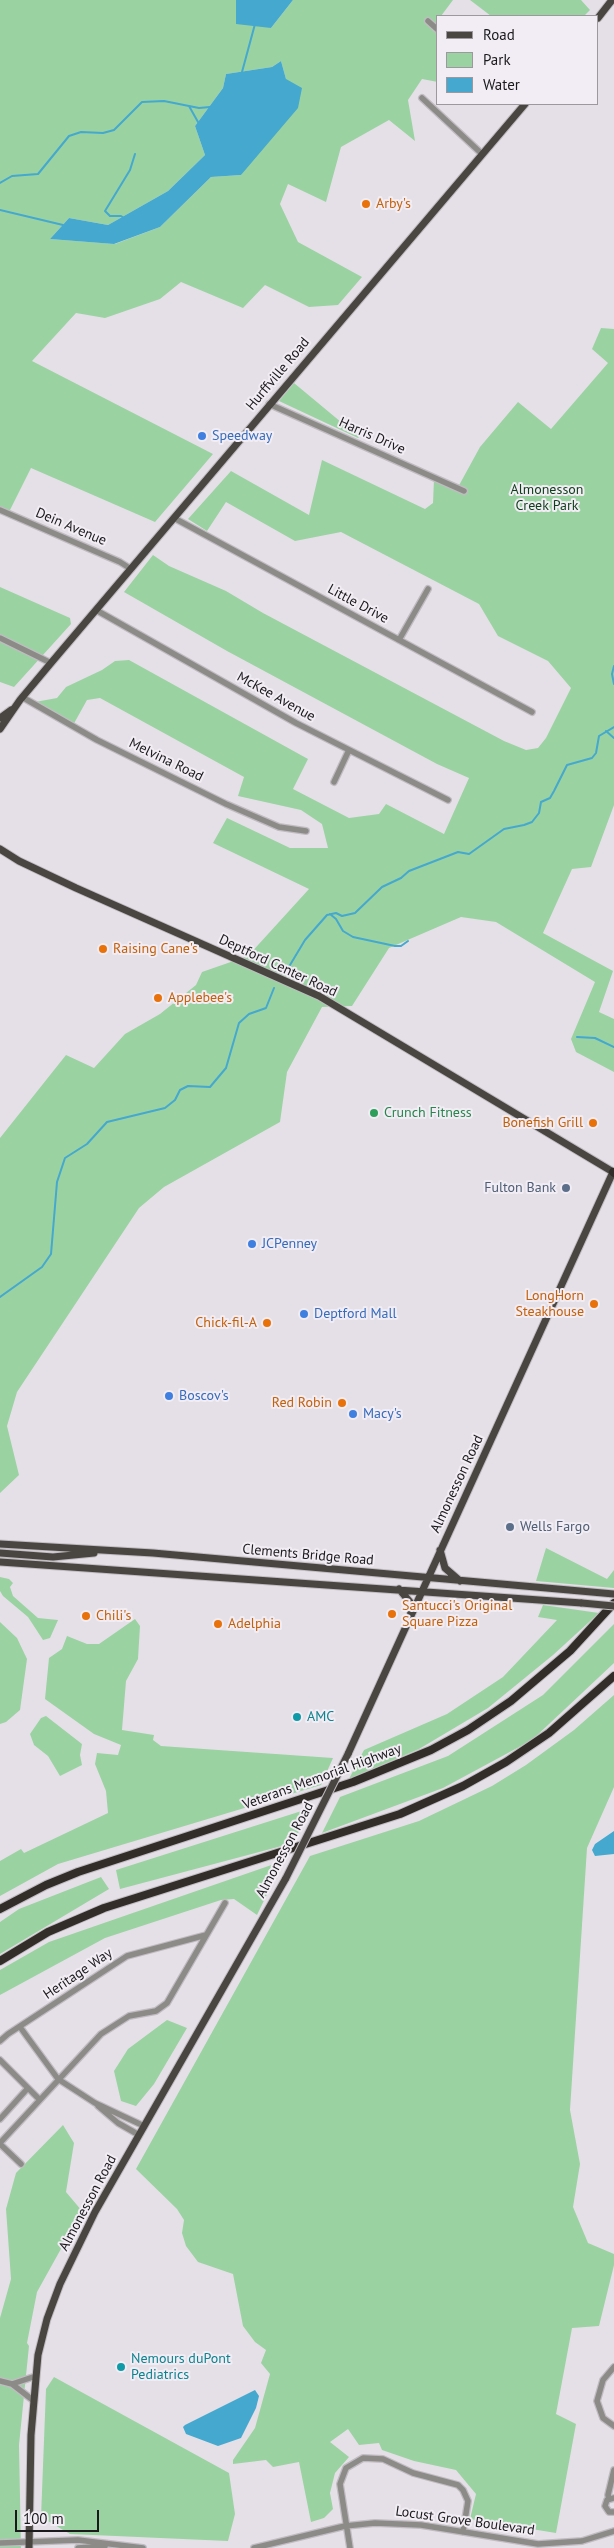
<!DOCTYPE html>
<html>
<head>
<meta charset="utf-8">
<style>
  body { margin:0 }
  #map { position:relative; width:614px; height:2548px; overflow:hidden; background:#e5e0e7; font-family:"PT Sans",sans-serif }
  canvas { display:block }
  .legend { position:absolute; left:436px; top:15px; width:162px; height:90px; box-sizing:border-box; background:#f2edf4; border:1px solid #9c989e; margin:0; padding:6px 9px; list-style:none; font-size:15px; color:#1b191c }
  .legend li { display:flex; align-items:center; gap:10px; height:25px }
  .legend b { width:25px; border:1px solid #9c989e }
  .scale { position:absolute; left:15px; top:2510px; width:84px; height:22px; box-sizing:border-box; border:2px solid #1b191c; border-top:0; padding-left:6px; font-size:15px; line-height:18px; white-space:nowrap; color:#1b191c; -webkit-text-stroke:4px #f2edf4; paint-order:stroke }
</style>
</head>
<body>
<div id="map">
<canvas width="614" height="2548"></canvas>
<ul class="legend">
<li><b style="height:6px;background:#494540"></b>Road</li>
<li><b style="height:14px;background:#9ad3a1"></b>Park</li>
<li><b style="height:14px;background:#45a8cf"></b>Water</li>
</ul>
<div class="scale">100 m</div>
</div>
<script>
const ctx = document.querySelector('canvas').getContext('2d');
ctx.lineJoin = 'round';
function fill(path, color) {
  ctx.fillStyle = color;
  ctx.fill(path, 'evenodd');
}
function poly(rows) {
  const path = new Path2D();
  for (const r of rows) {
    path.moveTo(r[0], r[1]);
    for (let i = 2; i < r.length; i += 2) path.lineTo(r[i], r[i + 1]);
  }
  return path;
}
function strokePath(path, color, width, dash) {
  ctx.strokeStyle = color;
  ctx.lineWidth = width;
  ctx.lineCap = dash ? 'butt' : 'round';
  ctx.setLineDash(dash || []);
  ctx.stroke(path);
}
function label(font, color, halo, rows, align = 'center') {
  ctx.font = font + ' "PT Sans",sans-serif';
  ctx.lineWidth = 4;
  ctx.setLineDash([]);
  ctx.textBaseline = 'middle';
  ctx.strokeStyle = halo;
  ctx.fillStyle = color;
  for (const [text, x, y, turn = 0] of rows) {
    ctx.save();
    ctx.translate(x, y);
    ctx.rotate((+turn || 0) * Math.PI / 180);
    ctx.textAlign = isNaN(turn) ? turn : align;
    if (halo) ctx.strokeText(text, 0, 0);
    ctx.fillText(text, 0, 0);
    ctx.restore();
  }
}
fill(poly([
  [0,0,236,0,237,14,271,28,293,0,453,0,441,16,438,16,438,82,422,79,408,100,415,141,389,120,341,147,326,202,288,184,280,204,298,242,362,277,338,305,309,307,265,285,243,308,181,282,160,299,105,318,76,313,32,361,213,454,155,522,31,468,7,516,0,513],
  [281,61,286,79,241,175,211,177,160,227,115,244,50,239,69,218,108,225,168,191,205,155,195,126,223,88,226,74,272,67],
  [470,0,581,0,590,10,584,16,491,16],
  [601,328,614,329,614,805,591,867,572,869,543,933,613,971,599,1012,614,1019,614,1072,576,1052,571,1039,595,982,496,922,461,917,389,948,352,1006,322,1007,287,1072,280,1122,164,1187,139,1208,17,1392,7,1426,19,1475,0,1493,0,1138,66,1055,94,1068,125,1034,160,1014,196,985,202,972,248,956,309,889,213,843,227,818,290,848,328,848,322,824,301,810,238,796,244,777,100,698,87,700,72,727,35,702,57,698,66,687,102,670,115,661,129,660,308,759,293,789,349,818,379,814,386,804,444,834,469,778,437,764,227,651,124,592,153,555,169,566,226,591,263,613,504,741,526,750,538,748,546,738,571,688,548,661,498,636,479,604,341,532,295,541,226,502,207,531,188,519,231,471,309,515,322,460,425,509,433,503,434,479,457,489,480,447,518,402,551,429,608,363,592,349],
  [294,383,359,437,358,438,279,401],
  [0,587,70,618,71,624,14,687,0,682],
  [546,1548,607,1579,614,1570,614,1588,536,1581],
  [0,1577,9,1579,13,1583,10,1587,13,1596,38,1618,58,1620,50,1638,43,1640,28,1617,3,1596,0,1591],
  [543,1605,599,1613,553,1655,488,1708,419,1749,349,1779,364,1750,447,1714,503,1677,557,1620,538,1617],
  [135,1619,140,1626,138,1659,126,1681,122,1730,154,1735,153,1740,161,1746,333,1758,321,1785,58,1864,0,1896,0,1861,21,1849,24,1853,108,1813,106,1791,95,1764,97,1753,118,1755,121,1745,94,1734,45,1699,49,1658,62,1649,67,1636,87,1644,99,1644],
  [0,1622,17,1638,27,1659,20,1710,6,1722,0,1724],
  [614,1624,614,1663,532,1740,443,1788,322,1833,340,1797,448,1756,543,1695],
  [614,1695,614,1787,587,1848,570,2110,580,2164,573,2207,588,2243,614,2254,614,2265,599,2326,572,2328,556,2414,576,2424,556,2533,470,2519,476,2494,456,2470,414,2461,382,2450,379,2443,359,2445,348,2429,330,2442,349,2457,335,2473,330,2493,333,2509,324,2518,311,2522,299,2462,273,2467,266,2460,233,2464,233,2460,255,2428,270,2374,261,2363,266,2350,255,2342,243,2326,233,2274,198,2262,186,2246,182,2233,184,2220,177,2209,136,2169,310,1856,419,1821,492,1786,526,1765,574,1730],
  [46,1716,82,1744,80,1755,82,1765,60,1776,48,1756,34,1745,30,1734,41,1718],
  [311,1808,293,1843,120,1889,116,1870],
  [283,1861,257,1915,234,1899,221,1900,105,1938,0,1995,0,1970,49,1942],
  [101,1877,109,1889,0,1954,0,1922,19,1909],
  [167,2020,187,2028,154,2084,136,2106,121,2101,114,2071,128,2049],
  [63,2125,74,2143,66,2192,82,2211,37,2292,27,2343,29,2346,19,2445,21,2548,0,2548,0,2318,11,2279,6,2209,16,2173],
  [54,2377,229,2473,235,2514,228,2541,70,2534,41,2517,46,2389]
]), '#9ad3a1');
fill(poly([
  [236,0,293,0,271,28,236,24],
  [281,61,286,79,302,88,298,108,241,175,211,177,160,227,114,244,50,239,69,218,108,225,168,191,205,155,195,126,223,88,226,74,272,67],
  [614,1831,614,1854,595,1856,592,1850,595,1844],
  [255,2390,259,2396,256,2408,241,2438,218,2446,186,2434,183,2427,185,2425]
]), '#45a8cf');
strokePath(poly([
  [242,72,255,24],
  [189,106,198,122],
  [0,183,12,176,38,174,69,136,81,132,103,133,114,130,142,102,164,101,199,108,210,107],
  [0,210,63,225],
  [124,218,121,216,110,216,105,211,130,170,135,154],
  [614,666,612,674,614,684],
  [606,731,614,738],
  [330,914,336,919,343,931,353,937,395,946,401,946,408,941],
  [290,965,305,940,327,915,336,913,342,916,355,913,382,887,401,878,409,871,458,852,469,854,504,829,524,825,532,822,539,813,541,802,550,798,554,791,567,765,592,758,596,753,599,736,614,727],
  [577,1037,595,1038,614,1047],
  [0,1297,42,1267,51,1254,57,1182,65,1158,87,1144,107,1122,165,1108,175,1100,180,1090,188,1086,210,1087,226,1068,239,1023,249,1014,266,1008,274,988]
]), '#45a8cf', 2);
const minor = poly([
  [428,21,438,30],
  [422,98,482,154],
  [269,404,464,491],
  [0,510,120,562,131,569],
  [174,518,532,712],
  [96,610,296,723,448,800],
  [0,638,51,663],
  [399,640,428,589],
  [22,697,97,740,226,804,279,827,306,831],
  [334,782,349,750],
  [20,2027,58,2079,95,2103,144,2126],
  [0,2041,8,2034,127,1956,206,1935],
  [0,2060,39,2099],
  [98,2106,118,2123,139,2135],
  [0,2119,28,2088],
  [0,2143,101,2034,129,2016,156,2011,167,2003,225,1903],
  [0,2144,21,2164],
  [614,2367,603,2380,597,2401,603,2418,614,2426],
  [0,2381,12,2384,36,2376],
  [12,2384,34,2401],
  [614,2498,607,2500,605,2506,609,2512,614,2512],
  [609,2499,608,2495,614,2470],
  [0,2543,78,2540,143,2548],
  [78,2548,105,2546],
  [254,2548,345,2526,375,2523,421,2525,538,2544,582,2541,614,2531],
  [350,2548,340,2484,346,2468,363,2458,383,2459,413,2473,458,2485,463,2490,468,2501,463,2532]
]);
const major = poly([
  [598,18,612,0],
  [0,718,11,710],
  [0,729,20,700,51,663,525,104],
  [0,849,19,861,76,888,319,996,613,1172,348,1754],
  [0,1544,153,1553,614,1594],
  [440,1550,445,1568,460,1581],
  [0,1553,53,1557,94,1553],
  [0,1562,582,1603],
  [399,1589,410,1602,411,1616],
  [29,2548,31,2435,38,2355,47,2319,60,2284,95,2212,286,1878]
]);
const highway = poly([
  [613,1172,614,1173],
  [0,1909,46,1885,78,1872,353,1782,431,1750,468,1730,511,1701,570,1651,614,1603],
  [0,1961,48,1932,104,1908,400,1814,463,1786,506,1762,549,1733,614,1676]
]);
strokePath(minor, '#c1bcc2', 8);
strokePath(major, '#c1bcc2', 9);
strokePath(highway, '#c1bcc2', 10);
strokePath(minor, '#8d8b88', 5.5);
strokePath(major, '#494540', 7);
strokePath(highway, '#322d28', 8);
const majorBridge = poly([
  [582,1603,614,1606],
  [286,1878,348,1754]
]);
strokePath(majorBridge, '#c1bcc2', 9, []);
strokePath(majorBridge, '#494540', 7);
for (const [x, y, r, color] of [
  [366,204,5,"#e8710a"],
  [202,436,5,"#3f7fe0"],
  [103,949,5,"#e8710a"],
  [158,998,5,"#e8710a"],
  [374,1113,5,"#2e9e5b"],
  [593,1123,5,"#e8710a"],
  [566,1188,5,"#5c6f8a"],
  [252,1244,5,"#3f7fe0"],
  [594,1304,5,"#e8710a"],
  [304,1314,5,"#3f7fe0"],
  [267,1323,5,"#e8710a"],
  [169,1396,5,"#3f7fe0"],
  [342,1403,5,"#e8710a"],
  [353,1414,5,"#3f7fe0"],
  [510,1527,5,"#5c6f8a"],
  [392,1614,5,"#e8710a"],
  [86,1616,5,"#e8710a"],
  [218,1624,5,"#e8710a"],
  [297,1717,5,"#0f9aa8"],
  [121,2367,5,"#0f9aa8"]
]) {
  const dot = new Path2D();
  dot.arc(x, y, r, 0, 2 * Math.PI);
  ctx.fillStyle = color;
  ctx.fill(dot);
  strokePath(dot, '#f2edf4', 2);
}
label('14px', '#c56008', '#f2edf4', [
  ["Arby's",376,204],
  ["Raising Cane's",113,949],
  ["Applebee's",168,998],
  ["Bonefish Grill",583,1123,"right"],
  ["LongHorn",584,1296,"right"],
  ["Steakhouse",584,1312,"right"],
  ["Chick-fil-A",257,1323,"right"],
  ["Red Robin",332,1403,"right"],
  ["Santucci's Original",402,1606],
  ["Square Pizza",402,1622],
  ["Chili's",96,1616],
  ["Adelphia",228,1624]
], 'left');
label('14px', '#1b191c', '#f2edf4', [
  ["Hurffville Road",278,374,-50],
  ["Harris Drive",372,436,24],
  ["Dein Avenue",71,527,23],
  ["Little Drive",358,604,28],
  ["McKee Avenue",276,697,29],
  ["Melvina Road",166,760,26],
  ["Deptford Center Road",278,966,25],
  ["Almonesson Road",457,1484,-65],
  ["Clements Bridge Road",308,1555,5],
  ["Veterans Memorial Highway",322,1777,-20],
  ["Almonesson Road",285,1850,-62],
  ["Heritage Way",78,1974,-34],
  ["Almonesson Road",88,2203,-62],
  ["Locust Grove Boulevard",465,2521,8]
]);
label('14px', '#366cbe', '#f2edf4', [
  ["Speedway",212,436],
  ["JCPenney",262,1244],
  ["Deptford Mall",314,1314],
  ["Boscov's",179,1396],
  ["Macy's",363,1414]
], 'left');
label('14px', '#0d3f1a', '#f2edf4', [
  ["Almonesson",547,490],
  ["Creek Park",547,506]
]);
label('14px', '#27864d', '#f2edf4', [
  ["Crunch Fitness",384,1113]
], 'left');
label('14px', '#4e5e75', '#f2edf4', [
  ["Fulton Bank",556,1188],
  ["Wells Fargo",520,1527,"left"]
], 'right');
label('14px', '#0d838f', '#f2edf4', [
  ["AMC",307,1717],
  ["Nemours duPont",131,2359],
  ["Pediatrics",131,2375]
], 'left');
</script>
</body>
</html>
